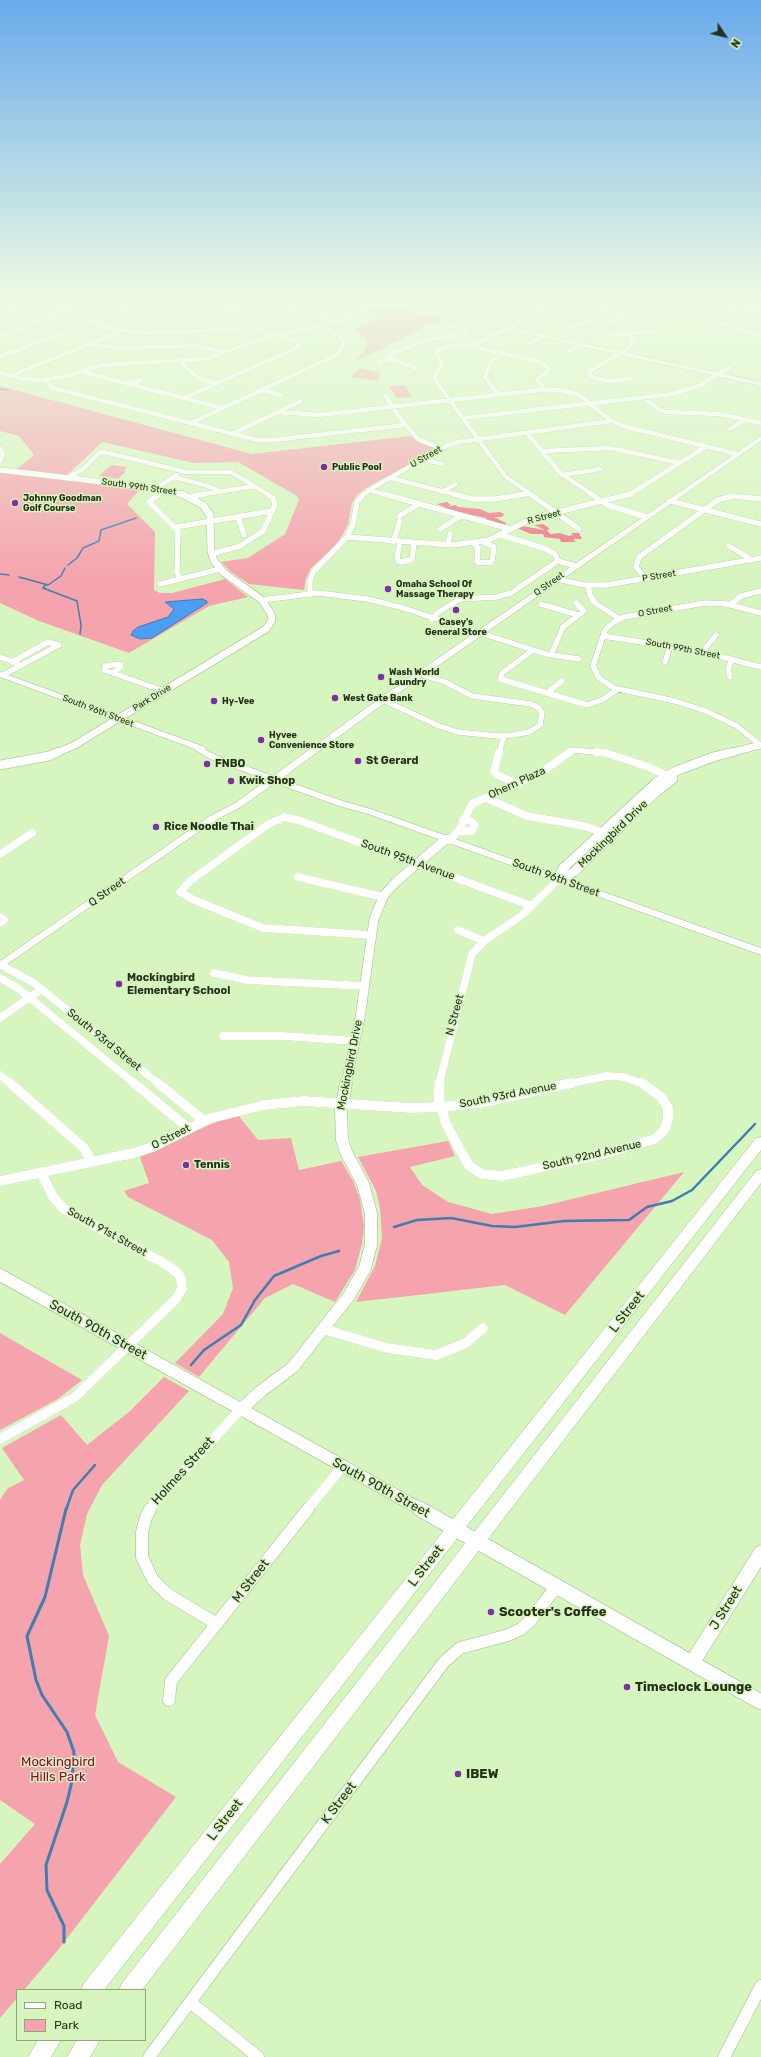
<!DOCTYPE html>
<html>
<head>
<meta charset="utf-8">
<style>
  body { margin:0 }
  #map { position:relative; width:761px; height:2057px; overflow:hidden; background:#d7f5bf; font-family:Rubik,sans-serif }
  canvas { display:block }
  .legend { position:absolute; left:16px; top:1989px; width:130px; height:52px; box-sizing:border-box; background:#d7f5bf; border:1px solid #90a67d; margin:0; padding:5px 7px; list-style:none; font-size:12px; color:#25301b }
  .legend li { display:flex; align-items:center; gap:8px; height:20px }
  .legend b { width:20px; border:1px solid #90a67d }
  .north { position:absolute; left:705px; top:16px; width:40px; height:40px; -webkit-text-stroke:3px #d7f5bf; paint-order:stroke; rotate:125deg; font-size:11px; font-weight:700; line-height:16px; text-align:center; color:#25301b }
  .north::after { content:''; display:block; margin:auto; width:14px; height:18px; background:#25301b; clip-path:polygon(50% 0,100% 100%,50% 72%,0 100%) }
</style>
</head>
<body>
<div id="map">
<canvas width="761" height="2057"></canvas>
<ul class="legend">
<li><b style="height:5px;background:#fff"></b>Road</li>
<li><b style="height:11px;background:#f5a3ad"></b>Park</li>
</ul>
<div class="north">N</div>
</div>
<script>
const ctx = document.querySelector('canvas').getContext('2d');
ctx.lineJoin = 'round';
function fill(path, color) {
  ctx.fillStyle = color;
  ctx.fill(path, 'evenodd');
}
function poly(rows) {
  const path = new Path2D();
  for (const r of rows) {
    path.moveTo(r[0], r[1]);
    for (let i = 2; i < r.length; i += 2) path.lineTo(r[i], r[i + 1]);
  }
  return path;
}
function strokePath(path, color, width, dash) {
  ctx.strokeStyle = color;
  ctx.lineWidth = width;
  ctx.lineCap = dash ? 'butt' : 'round';
  ctx.setLineDash(dash || []);
  ctx.stroke(path);
}
function label(font, color, halo, rows, align = 'center') {
  ctx.font = font + ' Rubik,sans-serif';
  ctx.lineWidth = 3;
  ctx.setLineDash([]);
  ctx.textBaseline = 'middle';
  ctx.strokeStyle = halo;
  ctx.fillStyle = color;
  for (const [text, x, y, turn = 0] of rows) {
    ctx.save();
    ctx.translate(x, y);
    ctx.rotate((+turn || 0) * Math.PI / 180);
    ctx.textAlign = isNaN(turn) ? turn : align;
    if (halo) ctx.strokeText(text, 0, 0);
    ctx.fillText(text, 0, 0);
    ctx.restore();
  }
}
fill(poly([
  [382,305,386,306,444,318,358,360,355,359,364,353,368,341,354,328,366,325,382,315,367,312],
  [360,368,377,372,380,374,380,377,377,381,350,377],
  [405,385,413,397,397,398,389,386],
  [0,386,252,454,411,436,420,443,437,449,366,488,357,495,352,503,348,524,342,536,334,547,311,568,306,578,304,590,249,584,231,572,221,562,248,558,285,534,299,500,297,496,238,462,194,463,102,442,62,480,140,489,127,504,155,532,154,590,160,593,172,593,225,579,248,597,209,606,129,653,39,621,0,603,0,473,11,474,34,455,19,436,0,431],
  [111,465,127,467,124,471,126,471,118,479,99,476],
  [238,1115,258,1140,291,1138,299,1170,341,1161,353,1181,360,1199,364,1226,362,1244,355,1270,335,1302,293,1284,265,1298,199,1377,175,1363,223,1314,233,1288,229,1262,212,1240,128,1197,124,1191,149,1183,140,1157,160,1149,202,1127],
  [448,1141,455,1156,410,1167,422,1185,448,1202,492,1214,543,1206,684,1172,565,1315,505,1285,356,1302,375,1266,382,1238,380,1209,376,1191,358,1157],
  [0,1333,82,1380,58,1399,0,1430],
  [164,1377,189,1391,102,1485,87,1514,80,1545,83,1575,109,1636,95,1715,118,1762,176,1797,58,1950,24,1990,17,1990,17,1998,0,2018,0,1905,3,1907,0,1905,0,1864,35,1824,0,1800,0,1500,7,1489,24,1480,2,1448,61,1415,87,1445,129,1412]
]), '#f5a3ad');
fill(poly([
  [447,502,451,505,448,507,455,505,458,507,480,509,489,513,500,512,504,514,502,517,494,517,506,523,504,526,485,520,487,518,453,511,437,504],
  [543,524,550,529,547,530,550,534,560,533,569,536,573,535,571,533,579,533,582,539,573,539,576,542,561,542,560,539,544,537,543,534,531,534,517,528,522,526,545,530,534,525]
]), '#f0788b');
const water = poly([
  [202,599,207,601,207,603,152,638,140,639,131,635,133,631,138,627,168,617,174,609,165,602,202,599]
]);
fill(water, '#4c9ef3');
strokePath(water, '#407db2', 1);
strokePath(poly([
  [0,389,8,390]
]), '#407db2', 1);
strokePath(poly([
  [68,565,77,558,83,548,99,541,101,530,136,518],
  [0,574,9,575],
  [19,577,48,585,61,576,65,568],
  [46,584,43,588,77,601,81,625,80,634]
]), '#407db2', 1.5);
strokePath(poly([
  [394,1227,417,1220,451,1218,492,1226,515,1227,564,1221,629,1220,647,1207,672,1201,692,1190,755,1124],
  [191,1365,204,1350,241,1325,255,1300,274,1276,321,1256,339,1251],
  [66,1510,73,1490,95,1465]
]), '#407db2', 2.5);
strokePath(poly([
  [64,1942,64,1926,47,1890,46,1865,67,1802,72,1781,74,1752,67,1732,42,1695,36,1680,27,1636,45,1597,66,1509]
]), '#407db2', 3);
const minorFar4 = poly([
  [3,294,17,297],
  [12,294,47,304,75,318,118,330,142,333,251,329,280,335,298,342,298,346,294,349,184,398],
  [218,294,226,297],
  [295,294,355,307,369,308],
  [400,294,439,299,469,294],
  [523,294,496,307,494,310,501,315,523,320],
  [571,294,599,307,632,337,633,340,630,347,590,371,589,374,594,378,607,381,632,379],
  [165,296,179,301],
  [271,304,339,323],
  [596,305,640,301,704,301,761,296],
  [119,311,149,317,196,315,256,307,279,302,297,295],
  [761,313,746,308,733,310,713,321,732,325,761,337],
  [0,316,60,294],
  [563,328,594,321,689,313,692,310,692,306,686,294],
  [436,331,466,320],
  [0,336,112,294],
  [605,336,657,331],
  [531,343,543,336],
  [89,344,118,348,198,346,224,352],
  [473,346,540,311,584,299],
  [569,351,581,344],
  [0,357,147,301,175,294],
  [385,359,395,360,415,368],
  [182,361,185,367,199,378,217,384],
  [379,363,396,352,425,341,466,333,464,330,453,326],
  [79,371,222,408],
  [0,373,24,379,42,380,63,377,102,365,205,359,273,335,346,321,357,316,369,306,398,294],
  [10,376,121,331],
  [45,380,53,388,257,440,273,440,405,425],
  [129,384,141,380],
  [261,390,281,395],
  [385,395,399,417,418,439,442,449],
  [498,395,485,377,491,361,503,353],
  [643,397,658,409,666,412,719,414,761,423],
  [279,412,319,415,540,390,560,390,580,395,610,420,623,426,737,454],
  [463,418,673,394,701,385,729,367],
  [191,423,334,356,341,350,343,342,339,336,325,326],
  [730,429,745,420],
  [527,433,560,473,593,495],
  [232,434,301,401],
  [0,448,3,454,0,461],
  [542,451,610,448,680,463],
  [422,459,442,464],
  [562,475,600,469],
  [174,477,208,486,219,491],
  [67,478,83,469,99,453,104,452,186,472,231,472,269,495],
  [390,478,457,495],
  [156,488,177,475],
  [368,490,387,495],
  [442,492,456,484],
  [158,495,165,490],
  [199,495,255,486],
  [363,495,374,487,446,446,458,442,612,421],
  [519,495,527,494],
  [532,495,505,476,436,381,435,375,442,365,436,352,447,346,467,345,540,362,549,368,547,372,537,379,545,390],
  [629,495,705,447]
]);
const minorFar3 = poly([
  [159,494,149,502,178,531,177,572,180,579],
  [384,494,510,529],
  [454,494,472,499,495,499,525,494],
  [530,494,579,529],
  [591,494,607,505,647,517],
  [188,497,205,494],
  [670,501,761,524],
  [399,516,419,504],
  [238,517,244,535],
  [176,527,272,511],
  [440,529,461,516],
  [501,535,546,549,555,554,558,561],
  [347,537,452,545,489,540,533,518,631,494],
  [393,542,400,521],
  [400,542,397,558,398,561,402,562,412,559,414,543],
  [474,543,478,548,477,562,490,563,492,561,494,547,483,542],
  [448,544,450,534],
  [729,546,751,559],
  [212,554,240,546,263,531,275,505,273,498,267,494],
  [558,561,576,566],
  [645,578,636,567,639,557,718,500,733,496,761,499],
  [557,579,584,585,607,585,761,558],
  [160,584,220,569],
  [588,585,590,595,595,603,620,619],
  [310,594,310,580,314,571,347,537,353,524,357,502,364,494],
  [262,600,318,593,367,599,400,607,546,654,579,659],
  [541,604,578,615],
  [730,605,741,596,761,591],
  [432,620,437,613,460,599,497,597,511,593,558,561],
  [603,636,699,651,761,667],
  [533,650,502,673,500,679,587,705,602,700,618,689],
  [702,652,716,635],
  [551,655,563,627,584,611,576,603],
  [0,657,17,663],
  [665,662,670,646],
  [114,673,121,666,119,664,105,666,104,670,164,691],
  [3,675,59,645,48,642,12,662],
  [730,677,728,669,732,659],
  [547,693,562,681],
  [383,700,439,726,458,732,497,736,513,735,529,732,540,725,542,713,539,708,531,704,472,696,445,682,420,674],
  [760,745,737,726,706,711,675,701,614,688,599,678,593,666,605,630,614,622,624,617,705,603,727,604,761,613],
  [499,753,504,736],
  [569,753,573,750,606,753]
]);
const minorFar2 = poly([
  [499,752,494,771,498,775,517,784],
  [596,752,606,753,649,767,667,776],
  [486,798,527,816,584,826,607,834],
  [458,831,472,831,475,825,471,821,463,820],
  [450,840,459,830,472,804,542,772,570,752],
  [0,854,32,833],
  [298,877,383,897],
  [0,917,4,920,0,923],
  [458,930,484,941],
  [371,935,263,928,194,900,180,892,190,881,267,825,284,817,301,821,532,906],
  [1,965,34,983,159,1084],
  [214,973,247,980,365,986],
  [0,978,19,989,135,1084],
  [0,1018,42,989],
  [223,1036,283,1036,355,1041],
  [0,1075,11,1084],
  [439,1084,472,954,484,941,521,916,559,879],
  [567,1084,607,1076,623,1077,644,1084]
]);
const minorFar1 = poly([
  [10,1083,84,1148,92,1162],
  [134,1083,188,1128],
  [158,1083,204,1121],
  [439,1083,439,1101,441,1107],
  [441,1107,480,1103,572,1083],
  [441,1107,446,1124,469,1166,482,1174,502,1176,607,1153,655,1139,665,1129,668,1119,668,1108,661,1097,642,1083],
  [0,1181,134,1153,152,1147,211,1118,264,1105,304,1101,411,1108,441,1107],
  [323,1329,387,1348,436,1355,466,1343,483,1328],
  [0,1439,75,1397,176,1299,182,1289,181,1279,178,1273,167,1265,64,1209,53,1197,41,1172],
  [150,1510,154,1503,240,1410],
  [307,1510,342,1467]
]);
const minor = poly([
  [150,1509,146,1517,142,1532,142,1557,153,1580,167,1594,217,1624],
  [169,1700,171,1681,308,1509],
  [190,2002,258,2057],
  [149,2057,444,1662,460,1648,508,1635,521,1629,530,1621,557,1586],
  [724,2057,761,1986]
]);
const tertiaryFar4 = poly([
  [0,470,156,488,184,495]
]);
const tertiaryFar3 = poly([
  [56,753,73,746,266,629,272,620,271,614,262,600,224,573,214,561,211,551,210,515,203,505,182,494],
  [729,753,761,745]
]);
const tertiaryFar2 = poly([
  [0,765,49,756,58,752],
  [559,879,562,869,657,782,676,771,713,757,733,752],
  [559,879,574,872,656,792,673,779],
  [346,1084,360,1018,374,919,384,895,396,882,446,839]
]);
const tertiaryFar1 = poly([
  [0,1275,422,1510],
  [240,1410,261,1391,293,1367,349,1296,365,1268,371,1245,371,1213,363,1184,346,1152,342,1140,341,1110,346,1083]
]);
const tertiary = poly([
  [420,1509,761,1702],
  [692,1663,761,1553]
]);
const secondary = poly([
  [346,294,357,294,761,382,761,386,346,294],
  [761,436,761,441,386,702,281,779,343,801,374,810,761,948,761,955,368,814,339,806,275,783,241,807,216,820,0,969,0,961,210,816,235,803,267,780,210,759,192,748,0,677,0,672,205,747,206,750,216,755,273,776,380,698,761,436]
]);
const primary = poly([
  [21,294,30,294,0,306,0,302,21,294],
  [761,1137,761,1150,104,1990,81,1990,84,1983,756,1138,761,1137],
  [761,1169,761,1183,142,1990,119,1990,122,1983,756,1171,761,1169],
  [38,2040,61,2040,51,2057,28,2057,38,2040],
  [77,2040,100,2040,90,2057,67,2057,77,2040]
]);
strokePath(minorFar4, '#9eba87', 5);
strokePath(minorFar3, '#9eba87', 6);
strokePath(minorFar2, '#9eba87', 8);
strokePath(minorFar1, '#9eba87', 10);
strokePath(minor, '#9eba87', 13);
strokePath(tertiaryFar4, '#9eba87', 6);
strokePath(tertiaryFar3, '#9eba87', 8);
strokePath(tertiaryFar2, '#9eba87', 10);
strokePath(tertiaryFar1, '#9eba87', 13);
strokePath(tertiary, '#9eba87', 16);
strokePath(secondary, '#9eba87', 1);
strokePath(primary, '#9eba87', 1);
strokePath(minorFar4, '#fff', 4.5);
strokePath(minorFar3, '#fff', 5.5);
strokePath(minorFar2, '#fff', 8);
strokePath(minorFar1, '#fff', 10);
strokePath(minor, '#fff', 12);
strokePath(tertiaryFar4, '#fff', 5.5);
strokePath(tertiaryFar3, '#fff', 7);
strokePath(tertiaryFar2, '#fff', 9);
strokePath(tertiaryFar1, '#fff', 12);
strokePath(tertiary, '#fff', 15);
fill(secondary, '#fff');
fill(primary, '#fff');
const sky = ctx.createLinearGradient(0, 0, 0, 582);
sky.addColorStop(0, '#69abec');
sky.addColorStop(0.51, '#edfae2');
sky.addColorStop(1, '#edfae200');
ctx.fillStyle = sky;
ctx.fillRect(0, 0, 761, 582);
for (const [x, y, r, color] of [
  [324,467,4,"#7c31a3"],
  [15,503,4,"#7c31a3"],
  [388,589,4,"#7c31a3"],
  [456,610,4,"#7c31a3"],
  [381,677,4,"#7c31a3"],
  [335,698,4,"#7c31a3"],
  [214,701,4,"#7c31a3"],
  [261,740,4,"#7c31a3"],
  [358,761,4,"#7c31a3"],
  [207,764,4,"#7c31a3"],
  [231,781,4,"#7c31a3"],
  [156,827,4,"#7c31a3"],
  [119,984,4,"#7c31a3"],
  [186,1165,4,"#7c31a3"],
  [491,1612,4,"#7c31a3"],
  [627,1687,4,"#7c31a3"],
  [458,1774,4,"#7c31a3"]
]) {
  const dot = new Path2D();
  dot.arc(x, y, r, 0, 2 * Math.PI);
  ctx.fillStyle = color;
  ctx.fill(dot);
  strokePath(dot, '#d7f5bf', 1.5);
}
label('9px', '#25301b', '#d7f5bf', [
  ["U Street",426,457,-29],
  ["South 99th Street",139,487,8],
  ["R Street",544,517,-15],
  ["P Street",659,576,-10],
  ["Q Street",549,584,-35],
  ["O Street",655,611,-11],
  ["South 99th Street",683,649,11],
  ["Park Drive",152,698,-31],
  ["South 96th Street",98,711,21]
]);
label('bold 9px', '#25301b', '#d7f5bf', [
  ["Public Pool",332,467],
  ["Johnny Goodman",23,498],
  ["Golf Course",23,508],
  ["Omaha School Of",396,584],
  ["Massage Therapy",396,594],
  ["Casey's",456,622,"center"],
  ["General Store",456,632,"center"],
  ["Wash World",389,672],
  ["Laundry",389,682],
  ["West Gate Bank",343,698],
  ["Hy-Vee",222,701],
  ["Hyvee",269,735],
  ["Convenience Store",269,745]
], 'left');
label('bold 11px', '#25301b', '#d7f5bf', [
  ["St Gerard",366,761],
  ["FNBO",215,764],
  ["Kwik Shop",239,781],
  ["Rice Noodle Thai",164,827],
  ["Mockingbird",127,978],
  ["Elementary School",127,991],
  ["Tennis",194,1165]
], 'left');
label('11px', '#25301b', '#d7f5bf', [
  ["Ohern Plaza",517,783,-25],
  ["Mockingbird Drive",613,834,-44],
  ["South 95th Avenue",408,860,20],
  ["South 96th Street",556,878,20],
  ["Q Street",107,892,-35],
  ["N Street",455,1015,-75],
  ["South 93rd Street",104,1040,39],
  ["Mockingbird Drive",350,1065,-79],
  ["South 93rd Avenue",508,1095,-11],
  ["O Street",171,1137,-27],
  ["South 92nd Avenue",592,1155,-13],
  ["South 91st Street",107,1232,29]
]);
label('13px', '#25301b', '#d7f5bf', [
  ["L Street",627,1312,-52],
  ["South 90th Street",98,1330,29],
  ["Holmes Street",183,1471,-48],
  ["South 90th Street",381,1488,29],
  ["L Street",426,1566,-52],
  ["M Street",251,1581,-52],
  ["J Street",726,1608,-58],
  ["K Street",339,1803,-53],
  ["L Street",225,1820,-52]
]);
label('bold 13px', '#25301b', '#d7f5bf', [
  ["Scooter's Coffee",499,1612],
  ["Timeclock Lounge",635,1687],
  ["IBEW",466,1774]
], 'left');
label('13px', '#9e0039', '#d7f5bf', [
  ["Mockingbird",58,1762],
  ["Hills Park",58,1777]
]);
</script>
</body>
</html>
